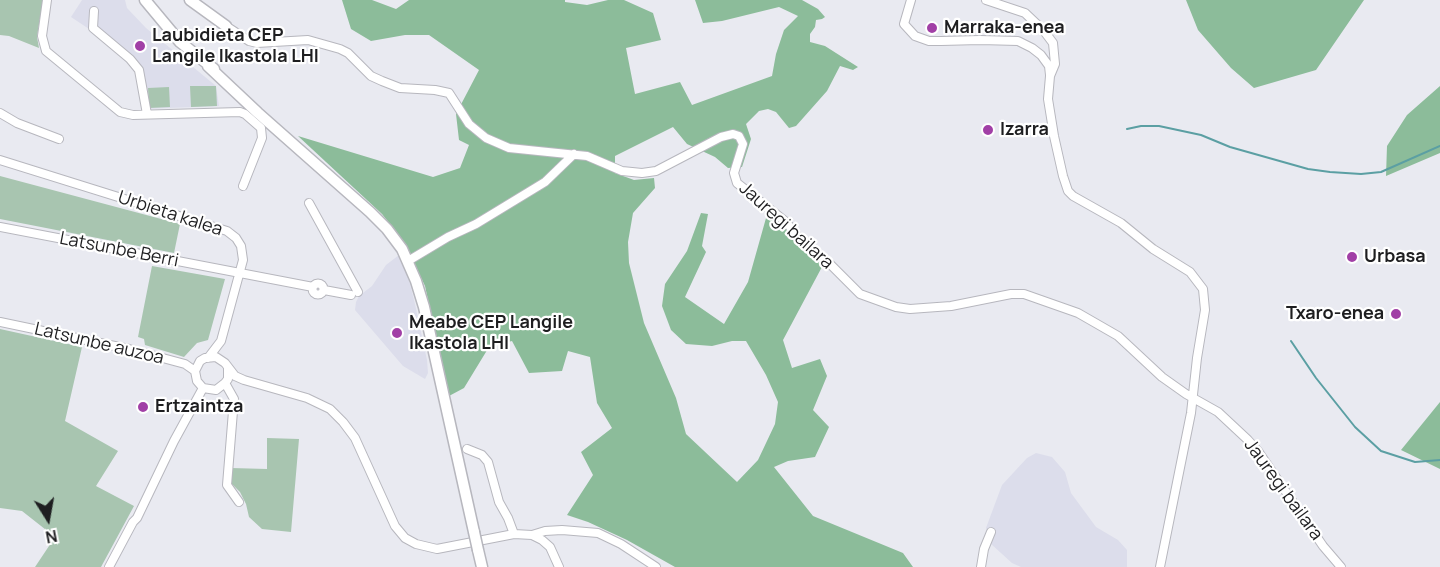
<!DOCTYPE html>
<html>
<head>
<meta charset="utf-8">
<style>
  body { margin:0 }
  #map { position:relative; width:1440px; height:567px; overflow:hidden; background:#e9eaf1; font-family:Manrope,sans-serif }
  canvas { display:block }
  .north { position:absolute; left:18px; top:489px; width:60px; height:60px; -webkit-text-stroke:4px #fff; paint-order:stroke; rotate:169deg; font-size:16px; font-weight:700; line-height:24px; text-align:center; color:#1e1e20 }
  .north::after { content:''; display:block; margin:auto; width:21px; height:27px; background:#1e1e20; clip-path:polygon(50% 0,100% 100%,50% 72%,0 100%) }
</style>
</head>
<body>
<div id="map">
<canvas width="1440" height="567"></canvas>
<div class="north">N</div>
</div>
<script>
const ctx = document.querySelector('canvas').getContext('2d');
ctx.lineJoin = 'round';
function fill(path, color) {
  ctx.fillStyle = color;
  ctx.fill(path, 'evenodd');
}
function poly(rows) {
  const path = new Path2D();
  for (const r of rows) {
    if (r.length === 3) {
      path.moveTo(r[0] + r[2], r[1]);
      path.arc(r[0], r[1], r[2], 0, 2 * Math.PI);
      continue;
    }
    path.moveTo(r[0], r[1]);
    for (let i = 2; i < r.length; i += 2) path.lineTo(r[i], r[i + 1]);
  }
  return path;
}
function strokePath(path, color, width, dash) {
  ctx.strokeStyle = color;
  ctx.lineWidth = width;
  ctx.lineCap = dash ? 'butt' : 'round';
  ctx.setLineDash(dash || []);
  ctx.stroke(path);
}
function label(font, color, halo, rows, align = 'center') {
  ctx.font = font + ' Manrope,sans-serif';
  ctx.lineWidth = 4.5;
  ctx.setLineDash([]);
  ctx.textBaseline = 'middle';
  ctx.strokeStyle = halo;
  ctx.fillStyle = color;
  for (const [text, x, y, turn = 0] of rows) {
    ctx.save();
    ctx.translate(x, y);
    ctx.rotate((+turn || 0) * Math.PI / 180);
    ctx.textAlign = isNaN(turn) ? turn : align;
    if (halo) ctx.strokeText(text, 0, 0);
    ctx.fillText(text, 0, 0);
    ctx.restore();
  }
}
fill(poly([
  [82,0,125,0,127,8,146,28,216,86,219,106,141,109,143,95,136,70,128,59,95,33,71,17],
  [399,255,407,272,415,304,427,360,428,373,425,379,403,366,355,310,356,302,359,296,372,286,386,265],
  [1036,453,1052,457,1065,472,1071,493,1096,527,1118,540,1127,550,1127,567,1021,567,1012,563,991,544,986,528,1002,485,1027,458]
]), '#dcddeb');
fill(poly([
  [0,0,43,0,37,37,39,48,9,36,0,35],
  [190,86,216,86,217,106,191,107],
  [169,87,170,107,149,108,148,88],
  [0,176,180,224,174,253,0,219],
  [152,266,225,279,208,340,197,343,184,357,145,345,144,339,138,337],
  [0,329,82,347,65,421,118,451,96,486,134,506,101,567,35,567,55,537,22,511,0,508],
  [267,438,299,439,291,532,262,529,249,517,246,504,240,492,233,485,228,483,228,476,232,475,231,468,267,469]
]), '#a8c5b0');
fill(poly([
  [342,0,372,0,396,9,409,0,565,0,565,2,587,5,608,0,624,0,653,13,661,40,626,48,635,94,680,82,692,105,772,76,776,54,784,30,798,16,779,7,722,21,703,23,695,0,802,0,818,9,825,17,822,19,816,20,815,27,810,34,810,42,825,46,858,67,853,70,840,66,827,91,796,126,789,128,776,112,768,109,759,111,746,124,751,139,742,167,728,168,715,157,687,144,673,127,615,156,615,173,634,180,654,178,655,188,633,213,628,242,629,263,644,323,676,398,686,434,737,482,758,460,775,424,778,402,766,375,746,341,732,341,712,346,686,344,671,330,662,306,665,284,687,251,701,213,708,214,702,246,706,252,685,297,724,324,748,282,768,211,780,219,799,245,823,265,783,340,792,368,820,359,827,376,813,410,829,427,815,457,788,461,774,467,813,516,903,553,913,567,675,567,627,540,588,522,567,515,593,475,581,452,612,428,597,403,590,357,568,351,562,371,529,373,512,341,489,347,464,388,449,396,425,286,404,242,382,214,298,136,433,177,460,168,469,145,459,140,456,114,479,70,429,35,405,35,371,41,351,29],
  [1186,0,1364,0,1316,70,1254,88,1231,68,1198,30],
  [1440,86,1440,153,1386,176,1387,146,1407,115],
  [1440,402,1440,469,1401,450]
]), '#8cbc9a');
strokePath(poly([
  [1127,129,1141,126,1159,126,1201,135,1230,147,1308,169,1330,172,1361,174,1381,172,1440,146],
  [1291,341,1316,378,1355,427,1381,451,1415,462,1440,460]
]), '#5b9fa3', 2);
const minor = poly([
  [47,0,42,36,46,51,120,112,133,115,240,112,245,114,261,128,262,138,243,186],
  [911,0,904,24,915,36,929,41,941,41,980,40,1018,41,1032,48,1041,55,1049,66,1050,75],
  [986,0,1025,13,1044,31,1053,43,1055,64,1050,76,1048,99,1054,136,1063,176,1068,191,1073,196,1121,223,1153,249,1190,272,1203,289,1205,310,1197,358,1191,413,1160,567],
  [94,11,93,28,130,59,139,70,147,114],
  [226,26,249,41,257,43,308,40,340,49,348,53,371,76,382,81,400,88,435,90,449,93,469,124,486,138,509,148,587,156,622,171,642,173,656,171,721,137,733,134,739,136,743,144,734,173,737,183,786,222,804,244,828,262,860,294,896,307,910,309,951,306,1011,294,1024,294,1078,313,1118,336,1162,377,1186,394,1218,412,1248,440,1258,451,1323,546,1341,567],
  [0,113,17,123,59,139],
  [0,160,227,231,236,238,241,246,243,260,221,341,208,358],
  [309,203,358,292],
  [0,227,313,287],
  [408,261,448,237,476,224,545,182,574,154],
  [318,289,5.5],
  [324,290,351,295],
  [0,322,129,349,185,364,195,371],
  [228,368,228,379,225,383,216,390,203,388,197,381,195,371,200,361,205,358,216,357,225,363,235,376,244,380,307,398,330,409,343,422,355,438,395,526,405,538,416,544,437,549,514,534,532,535,542,540,550,547,559,567],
  [225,383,234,399,227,485,239,502],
  [467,449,482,455,488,462,499,502,508,518,514,534],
  [532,535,545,531,562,530,598,533,621,544,656,567],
  [109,567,133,522,137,518,174,441,203,388],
  [981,567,984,549,991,532]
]);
const major = poly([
  [145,0,180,42,214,69],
  [190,0,226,26],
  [208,66,258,113,370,212,387,229,402,249,416,281,424,307,474,532],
  [478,550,482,567]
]);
strokePath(minor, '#b7b7be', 10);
strokePath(major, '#b7b7be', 13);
strokePath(minor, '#fff', 8);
strokePath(major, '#fff', 10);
const majorBridge = poly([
  [474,532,478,550]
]);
strokePath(majorBridge, '#b7b7be', 13, []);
strokePath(majorBridge, '#fff', 10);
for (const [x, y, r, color] of [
  [932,28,6,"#a13fa6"],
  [140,46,6,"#a13fa6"],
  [988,130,6,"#a13fa6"],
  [1352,257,6,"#a13fa6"],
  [1396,314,6,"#a13fa6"],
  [397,333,6,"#a13fa6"],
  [143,407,6,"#a13fa6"]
]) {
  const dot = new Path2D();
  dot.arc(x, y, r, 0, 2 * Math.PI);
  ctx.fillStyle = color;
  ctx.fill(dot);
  strokePath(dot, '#fff', 2);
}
label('bold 18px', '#1e1e20', '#fff', [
  ["Marraka-enea",944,28],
  ["Laubidieta CEP",152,36],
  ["Langile Ikastola LHI",152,57],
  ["Izarra",1000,130],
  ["Urbasa",1364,257],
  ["Txaro-enea",1384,314,"right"],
  ["Meabe CEP Langile",409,323],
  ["Ikastola LHI",409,344],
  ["Ertzaintza",155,407]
], 'left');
label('18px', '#1e1e20', '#fff', [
  ["Urbieta kalea",170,214,18],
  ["Jauregi bailara",786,226,42],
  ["Latsunbe Berri",119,250,11],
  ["Latsunbe auzoa",99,344,13],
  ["Jauregi bailara",1283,490,54]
]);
</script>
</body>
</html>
